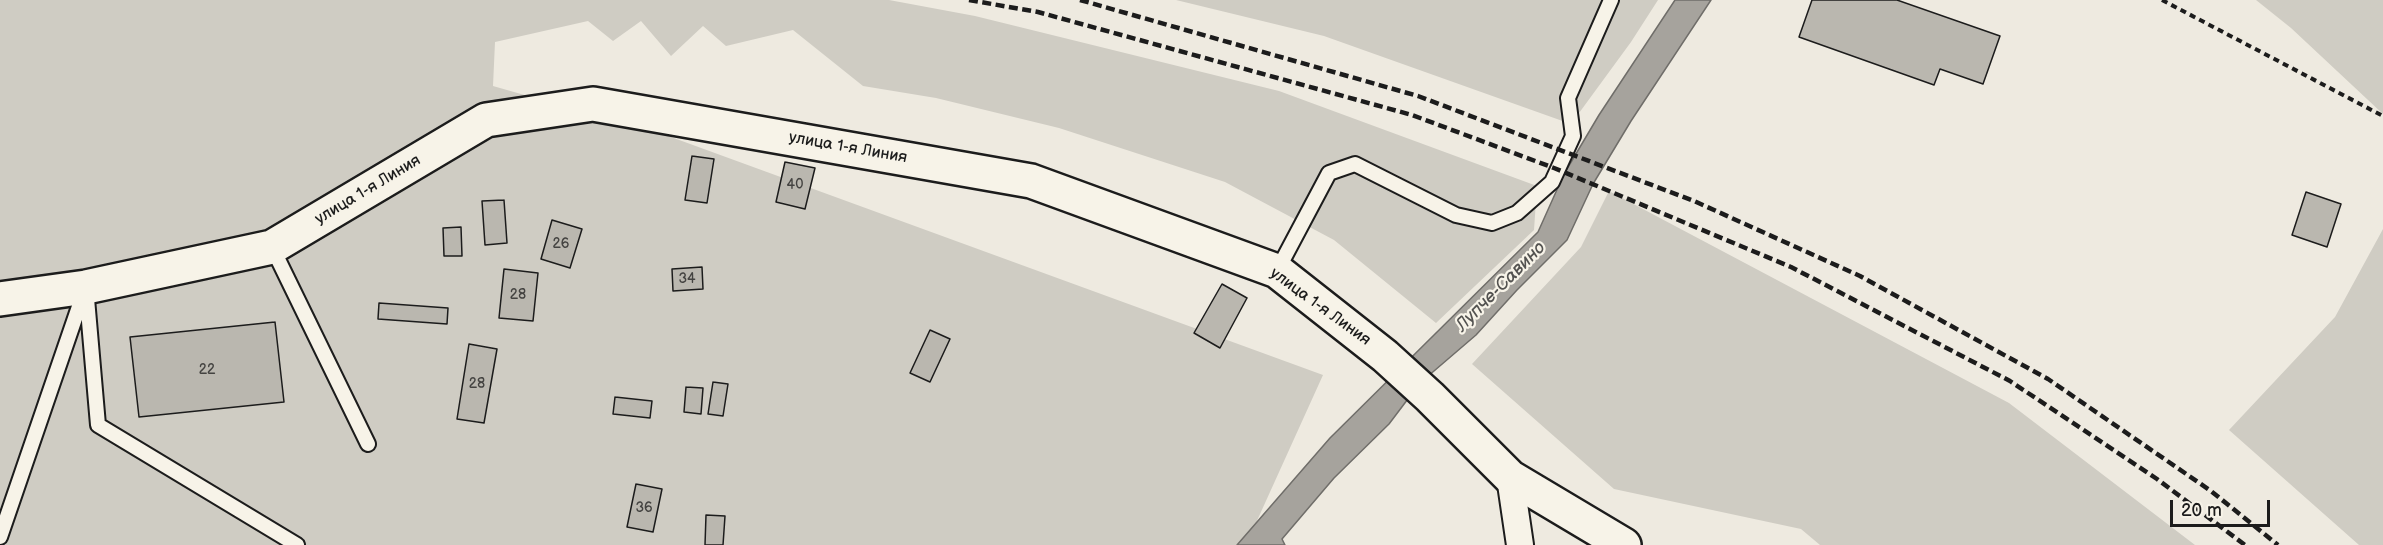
<!DOCTYPE html>
<html>
<head>
<meta charset="utf-8">
<style>
  body { margin:0 }
  #map { position:relative; width:2383px; height:545px; overflow:hidden; background:#eeeae0; font-family:"Balsamiq Sans",sans-serif }
  canvas { display:block }
  .scale { position:absolute; left:2170px; top:500px; width:100px; height:27px; box-sizing:border-box; border:3px solid #1c1c1c; border-top:0; padding-left:8px; font-size:18px; line-height:21px; white-space:nowrap; color:#1c1c1c; -webkit-text-stroke:4px #f7f3e8; paint-order:stroke }
</style>
</head>
<body>
<div id="map">
<canvas width="2383" height="545"></canvas>
<div class="scale">20 m</div>
</div>
<script>
const ctx = document.querySelector('canvas').getContext('2d');
ctx.lineJoin = 'round';
function fill(path, color) {
  ctx.fillStyle = color;
  ctx.fill(path, 'evenodd');
}
function poly(rows) {
  const path = new Path2D();
  for (const r of rows) {
    path.moveTo(r[0], r[1]);
    for (let i = 2; i < r.length; i += 2) path.lineTo(r[i], r[i + 1]);
  }
  return path;
}
function strokePath(path, color, width, dash) {
  ctx.strokeStyle = color;
  ctx.lineWidth = width;
  ctx.lineCap = dash ? 'butt' : 'round';
  ctx.setLineDash(dash || []);
  ctx.stroke(path);
}
function label(font, color, halo, rows, align = 'center') {
  ctx.font = font + ' "Balsamiq Sans",sans-serif';
  ctx.lineWidth = 4.5;
  ctx.setLineDash([]);
  ctx.textBaseline = 'middle';
  ctx.strokeStyle = halo;
  ctx.fillStyle = color;
  for (const [text, x, y, turn = 0] of rows) {
    ctx.save();
    ctx.translate(x, y);
    ctx.rotate((+turn || 0) * Math.PI / 180);
    ctx.textAlign = isNaN(turn) ? turn : align;
    if (halo) ctx.strokeText(text, 0, 0);
    ctx.fillText(text, 0, 0);
    ctx.restore();
  }
}
fill(poly([
  [0,0,889,0,975,16,1279,91,1537,186,1534,230,1436,323,1334,240,1225,182,1059,128,936,98,863,86,793,30,726,46,703,26,671,56,641,21,613,41,588,21,495,42,493,86,671,137,1323,375,1246,545,0,545],
  [1176,0,1658,0,1631,42,1571,124,1324,36],
  [2256,0,2383,0,2383,114,2291,28],
  [1609,191,2009,403,2195,545,1820,545,1801,529,1614,489,1472,364,1581,247],
  [2383,229,2383,545,2359,545,2229,430,2335,317]
]), '#cfccc3');
const water = poly([
  [1675,0,1711,0,1631,121,1593,184,1567,240,1517,290,1476,335,1420,383,1389,424,1334,478,1282,539,1285,545,1237,545,1330,438,1538,232,1564,174,1599,115,1675,0]
]);
fill(water, '#a6a39d');
strokePath(water, '#6f6d69', 1.5);
const building = poly([
  [1812,0,1897,0,2000,36,1983,84,1940,69,1934,85,1799,37,1812,0],
  [692,156,714,159,707,203,685,200,692,156],
  [785,162,815,168,805,209,776,202,785,162],
  [2306,192,2341,204,2327,247,2292,235,2306,192],
  [504,200,507,243,485,245,482,201,504,200],
  [552,220,582,229,570,268,541,259,552,220],
  [461,227,462,256,444,256,443,228,461,227],
  [702,267,703,289,673,291,672,269,702,267],
  [504,269,538,273,533,321,499,318,504,269],
  [1222,284,1247,298,1220,348,1194,333,1222,284],
  [379,303,448,308,447,324,378,319,379,303],
  [275,322,284,402,139,417,130,337,275,322],
  [930,330,950,339,930,382,910,373,930,330],
  [469,344,497,349,484,423,457,419,469,344],
  [713,382,728,384,723,416,708,414,713,382],
  [686,387,703,388,701,414,684,412,686,387],
  [615,397,652,401,650,418,613,414,615,397],
  [636,484,662,489,653,532,627,527,636,484],
  [706,515,725,516,723,545,705,545,706,515]
]);
fill(building, '#bab7af');
strokePath(building, '#1c1c1c', 1.5);
const lane = poly([
  [272,247,368,444],
  [1277,271,1329,173,1355,164,1456,215,1492,223,1517,213,1552,182,1573,136,1568,98,1611,0],
  [86,287,98,425,297,545],
  [0,537,84,292]
]);
const street = poly([
  [1510,477,1520,545]
]);
const secondary = poly([
  [0,299,86,287,272,247,486,120,593,104,1031,181,1277,271,1385,356,1430,397,1510,477,1624,545]
]);
strokePath(lane, '#1c1c1c', 18);
strokePath(street, '#1c1c1c', 30);
strokePath(secondary, '#1c1c1c', 38);
strokePath(poly([
  [2162,0,2383,116]
]), '#1c1c1c', 4, [6, 4.5]);
strokePath(lane, '#f7f3e8', 14);
strokePath(street, '#f7f3e8', 26);
strokePath(secondary, '#f7f3e8', 33);
strokePath(poly([
  [969,0,1038,12,1412,115,1554,168,1791,267,2010,381,2157,479,2245,545],
  [1080,0,1418,96,1694,201,1860,276,2048,379,2211,491,2278,545]
]), '#1c1c1c', 4.5, [9, 4.5]);
label('14px', '#444341', null, [
  ["40",795,185],
  ["26",561,244],
  ["34",687,279],
  ["28",518,295],
  ["22",207,370],
  ["28",477,384],
  ["36",644,508]
]);
label('16px', '#1c1c1c', '#f7f3e8', [
  ["улица 1-я Линия",848,148,10],
  ["улица 1-я Линия",368,190,-31],
  ["улица 1-я Линия",1320,307,36]
]);
label('italic 18px', '#535250', '#f7f3e8', [
  ["Лупче-Савино",1501,287,-45]
]);
</script>
</body>
</html>
